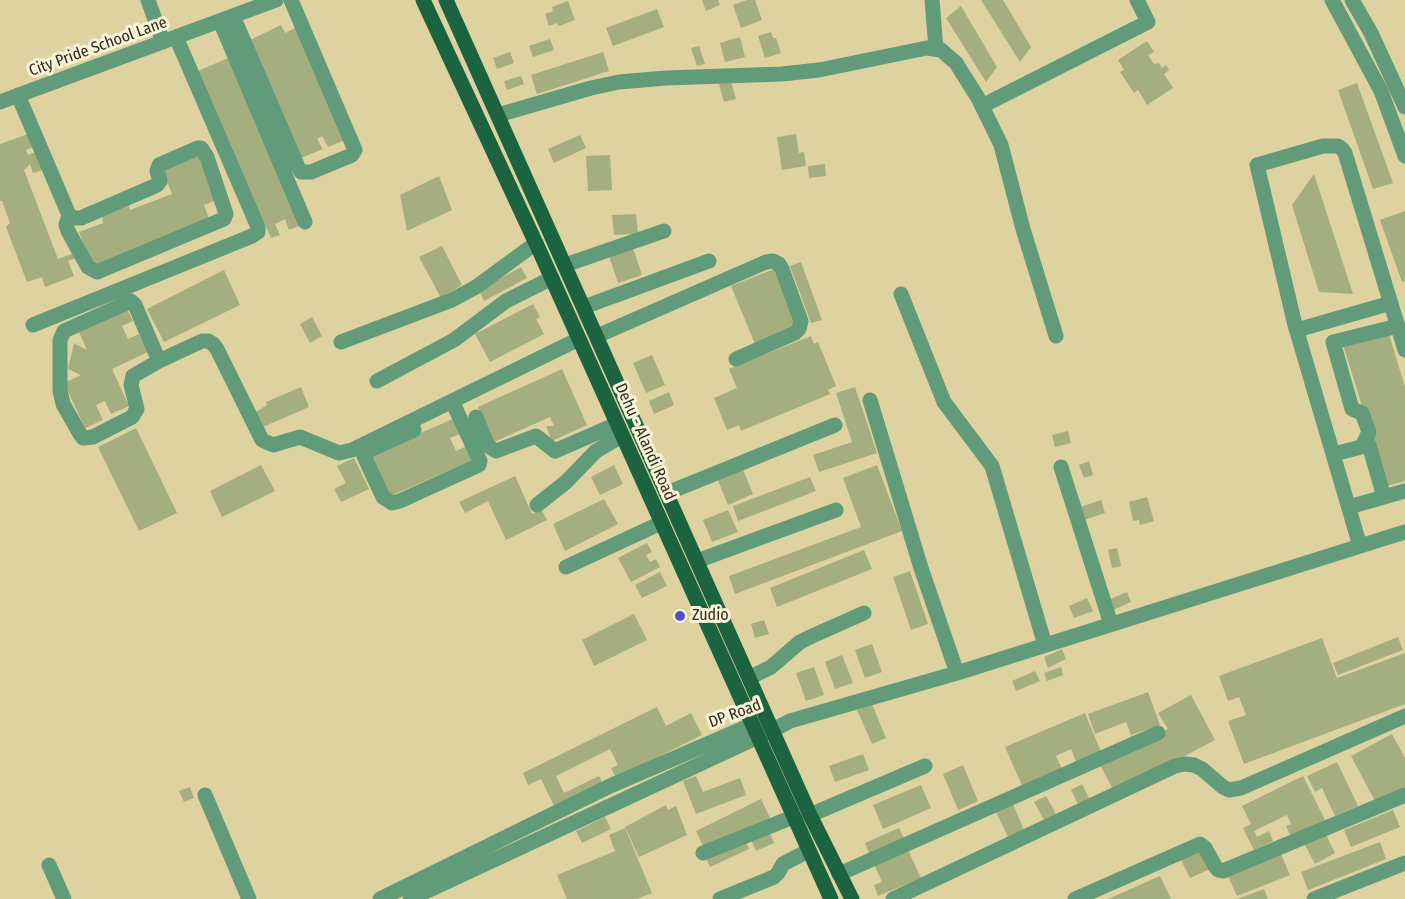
<!DOCTYPE html>
<html>
<head>
<meta charset="utf-8">
<style>
  body { margin:0 }
  canvas { display:block; background:#ddd2a0 }
</style>
</head>
<body>
<canvas width="1405" height="899"></canvas>
<script>
const ctx = document.querySelector('canvas').getContext('2d');
ctx.lineJoin = 'round';
function fill(path, color) {
  ctx.fillStyle = color;
  ctx.fill(path, 'evenodd');
}
function poly(rows) {
  const path = new Path2D();
  for (const r of rows) {
    path.moveTo(r[0], r[1]);
    for (let i = 2; i < r.length; i += 2) path.lineTo(r[i], r[i + 1]);
  }
  return path;
}
function strokePath(path, color, width, dash) {
  ctx.strokeStyle = color;
  ctx.lineWidth = width;
  ctx.lineCap = dash ? 'butt' : 'round';
  ctx.setLineDash(dash || []);
  ctx.stroke(path);
}
function label(font, color, halo, rows, align = 'center') {
  ctx.font = font + ' "Fira Sans Condensed",sans-serif';
  ctx.lineWidth = 6;
  ctx.setLineDash([]);
  ctx.textBaseline = 'middle';
  ctx.strokeStyle = halo;
  ctx.fillStyle = color;
  for (const [text, x, y, turn = 0] of rows) {
    ctx.save();
    ctx.translate(x, y);
    ctx.rotate((+turn || 0) * Math.PI / 180);
    ctx.textAlign = isNaN(turn) ? turn : align;
    if (halo) ctx.strokeText(text, 0, 0);
    ctx.fillText(text, 0, 0);
    ctx.restore();
  }
}
fill(poly([
  [702,0,718,0,720,5,706,11],
  [747,0,755,0,762,20,741,28,733,5],
  [981,0,1003,0,1031,47,1020,62],
  [568,1,575,20,559,26,557,23,549,26,545,14,553,11,552,7],
  [961,6,997,67,986,82,946,18],
  [657,9,664,27,613,46,606,28],
  [281,25,285,33,299,26,347,139,328,147,322,136,317,139,323,149,301,158,250,40],
  [771,32,773,38,776,38,781,53,765,58,758,36],
  [740,37,745,57,725,62,720,43],
  [550,39,554,50,533,57,529,46],
  [1147,41,1154,52,1148,55,1154,64,1159,63,1162,68,1166,65,1169,70,1164,74,1173,88,1147,105,1138,90,1134,93,1120,72,1124,70,1118,60],
  [699,46,705,64,697,66,691,48],
  [510,52,514,63,497,69,493,58],
  [603,52,609,71,537,94,531,75],
  [228,58,301,225,289,230,285,219,275,224,280,235,271,238,198,71],
  [521,76,524,84,507,90,504,81],
  [731,81,736,99,724,102,719,84],
  [1357,83,1393,183,1373,189,1338,90],
  [31,133,36,146,26,150,28,155,36,152,43,170,33,173,30,164,24,170,58,259,74,253,76,258,68,261,74,276,45,287,42,277,27,282,6,227,10,223,2,201,0,201,0,144],
  [796,134,799,153,804,152,806,166,782,170,777,137],
  [580,135,586,148,554,163,548,149],
  [202,154,219,199,204,205,210,221,92,266,79,232,103,223,102,216,129,206,130,210,172,194,162,169],
  [610,155,612,190,588,191,586,156],
  [825,164,826,176,809,178,808,166],
  [1314,174,1353,294,1319,292,1292,205],
  [439,176,452,210,407,231,400,195],
  [1405,211,1405,281,1402,282,1380,220],
  [636,214,638,234,614,235,612,215],
  [632,245,642,275,618,283,608,253],
  [442,246,462,285,441,298,419,257],
  [801,262,822,320,811,323,790,266],
  [521,267,527,278,484,301,479,290],
  [774,269,797,327,755,344,731,286],
  [224,270,240,305,164,342,147,309],
  [533,304,540,317,536,319,544,334,490,362,475,334],
  [126,307,133,321,122,326,128,339,139,334,148,352,112,369,129,406,111,414,105,401,96,405,103,420,85,428,64,383,81,375,68,369,74,343,87,350,78,330],
  [312,317,322,336,310,343,300,324],
  [1388,331,1405,387,1405,481,1387,486,1343,345],
  [811,336,814,344,818,342,836,386,828,390,830,394,741,431,739,425,727,430,714,398,737,388,729,369],
  [652,355,665,385,646,393,633,363],
  [562,369,587,425,552,441,546,426,554,426,550,417,494,442,478,407],
  [301,387,309,407,263,427,256,412,267,405,266,402],
  [855,387,877,453,819,472,813,455,852,442,836,393],
  [669,392,674,405,654,414,649,401],
  [455,418,462,433,450,438,456,451,469,445,475,459,386,498,368,456],
  [136,428,177,513,139,531,98,447],
  [1068,431,1071,443,1055,447,1052,435],
  [354,458,369,489,341,502,334,489,346,483,337,466],
  [1089,461,1093,475,1084,478,1079,465],
  [261,465,275,491,222,517,210,491],
  [614,465,623,484,600,495,591,477],
  [741,465,753,494,728,505,716,476],
  [877,465,902,531,735,594,729,576,861,527,843,478],
  [515,476,532,514,541,509,547,520,506,540,488,501,465,513,459,502],
  [810,477,816,491,738,521,733,506],
  [1147,497,1154,521,1140,525,1139,520,1133,521,1129,502],
  [604,499,618,524,565,551,553,524],
  [1101,500,1105,513,1084,520,1080,507],
  [728,510,738,532,712,542,703,520],
  [647,543,652,552,646,555,650,562,656,559,660,567,631,582,618,558],
  [1117,548,1121,566,1112,568,1108,550],
  [864,550,872,569,777,607,770,588],
  [910,571,928,624,911,630,893,577],
  [660,572,667,586,642,598,635,585],
  [1127,592,1131,602,1113,610,1108,600],
  [1087,598,1093,611,1074,618,1069,606],
  [634,614,647,640,594,666,582,640],
  [764,620,769,634,755,638,751,624],
  [1398,637,1403,650,1338,675,1333,663],
  [1322,638,1337,678,1405,653,1405,704,1244,764,1228,721,1246,715,1239,697,1228,701,1219,676],
  [872,644,882,672,865,678,855,650],
  [1062,649,1066,659,1048,668,1044,657],
  [842,655,853,683,835,689,825,662],
  [814,667,824,695,806,701,796,673],
  [1061,667,1063,675,1047,681,1044,673],
  [1035,671,1040,681,1016,691,1012,681],
  [1148,692,1160,725,1131,735,1126,722,1095,734,1088,714],
  [1191,695,1215,740,1115,793,1100,765,1168,729,1158,713],
  [872,704,886,738,872,744,857,710],
  [657,707,666,726,691,713,702,735,616,778,611,768,618,765,610,749,556,776,564,793,599,776,603,784,555,808,541,779,528,785,523,773],
  [1085,713,1102,754,1077,764,1071,749,1056,756,1063,771,1023,788,1005,747],
  [1392,734,1405,758,1405,787,1376,803,1351,756],
  [863,754,869,770,835,782,829,766],
  [1337,762,1358,806,1335,816,1322,788,1315,792,1307,776],
  [963,765,978,801,958,810,943,774],
  [696,776,703,792,740,778,746,795,696,814,683,781],
  [1303,776,1325,820,1291,837,1286,826,1291,824,1287,815,1254,831,1257,837,1269,831,1273,841,1254,850,1243,828,1251,824,1242,806],
  [1082,784,1090,800,1079,806,1071,790],
  [921,785,931,808,883,829,873,805],
  [190,787,194,798,184,802,179,791],
  [1046,796,1056,814,1044,820,1034,802],
  [761,799,770,818,705,850,696,831],
  [1013,804,1024,830,1008,837,996,812],
  [666,805,668,810,676,806,687,835,639,857,625,827],
  [1393,810,1400,827,1351,847,1344,830],
  [605,817,611,829,582,843,576,831],
  [625,828,652,893,637,899,567,899,557,875,615,851,609,835],
  [899,828,904,838,869,853,865,843],
  [769,831,774,843,756,851,751,840],
  [1326,835,1335,853,1315,864,1305,845],
  [744,837,749,849,710,867,705,856],
  [1380,842,1386,859,1308,890,1301,872],
  [1199,846,1210,869,1190,878,1179,856],
  [908,850,921,878,878,896,874,885,882,882,874,864],
  [1281,854,1290,875,1237,896,1228,876],
  [1160,876,1171,899,1108,899],
  [1264,889,1268,899,1237,899]
]), '#a5ae7e');
strokePath(poly([
  [148,0,163,42],
  [932,0,936,49],
  [1332,0,1381,91,1405,156],
  [1352,0,1371,33,1405,107],
  [233,16,298,167,301,172,311,172,352,155,355,150,291,0],
  [220,21,305,222],
  [18,95,69,215,74,218,81,218,157,185,160,181,157,171,159,165,198,148,201,148,207,157,226,214,224,219,219,221,97,272,88,267,68,231,66,225,69,215],
  [0,102,276,0],
  [982,106,1148,22,1137,0],
  [498,115,591,88,619,82,666,78,782,74,819,70,927,48,941,50,956,63,978,98,1001,145,1023,229,1056,336],
  [565,265,664,231],
  [901,294,944,402,992,466,1045,645],
  [584,307,709,261],
  [33,325,252,236,258,232,258,227,176,37],
  [1297,330,1391,303],
  [597,336,766,262,773,261,779,264,782,269,801,321,799,329,795,333,736,359],
  [341,342,452,300,476,287,536,243],
  [159,361,135,305,131,301,64,331,60,340,60,391,63,404,80,434,83,438,93,437,132,417,137,409,131,385,133,376,159,361,202,341,208,341,213,344,217,349,262,440,273,445,300,437,339,453,352,450,579,339],
  [377,381,454,340,506,301,552,278],
  [870,400,921,568,957,673],
  [476,417,488,446,496,451,536,436,555,451,617,424],
  [411,421,414,430,368,451,364,456,383,497,392,503,400,501,479,465,480,461,452,401],
  [1362,447,1369,432,1362,413,1352,409,1333,342,1398,326],
  [1334,454,1369,445,1384,497],
  [1061,467,1111,624],
  [667,493,835,425],
  [537,505,566,482,596,451,622,436],
  [1349,507,1405,491],
  [1360,546,1295,325,1257,165,1323,146,1338,146,1342,149,1345,153,1405,350],
  [697,561,836,510],
  [566,567,661,523],
  [749,678,771,667,800,642,810,637,864,613],
  [205,795,249,899],
  [810,815,925,766],
  [703,853,793,817],
  [49,865,64,899],
  [839,874,1158,733],
  [380,899,610,786,763,720],
  [410,899,773,730,790,721,957,673,1405,532],
  [720,899,774,877,778,873,783,864,808,851],
  [893,899,1175,766,1185,764,1194,765,1202,769,1223,787,1229,790,1241,788,1405,716],
  [1075,899,1200,844,1205,848,1215,866,1218,870,1223,871,1405,795],
  [1314,899,1405,863]
]), '#619b79', 15);
strokePath(poly([
  [423,0,540,252,831,899],
  [446,0,810,815,852,899]
]), '#1c633f', 15);
for (const [x, y, r, color] of [
  [680,616,6,"#4f51c7"]
]) {
  const dot = new Path2D();
  dot.arc(x, y, r, 0, 2 * Math.PI);
  ctx.fillStyle = color;
  ctx.fill(dot);
  strokePath(dot, '#f8f2da', 2);
}
label('16px', '#302c18', '#f8f2da', [
  ["City Pride School Lane",98,47,-20],
  ["Dehu - Alandi Road",645,442,66],
  ["DP Road",735,714,-20]
]);
label('16px', '#302c18', '#f8f2da', [
  ["Zudio",692,616]
], 'left');
</script>
</body>
</html>
